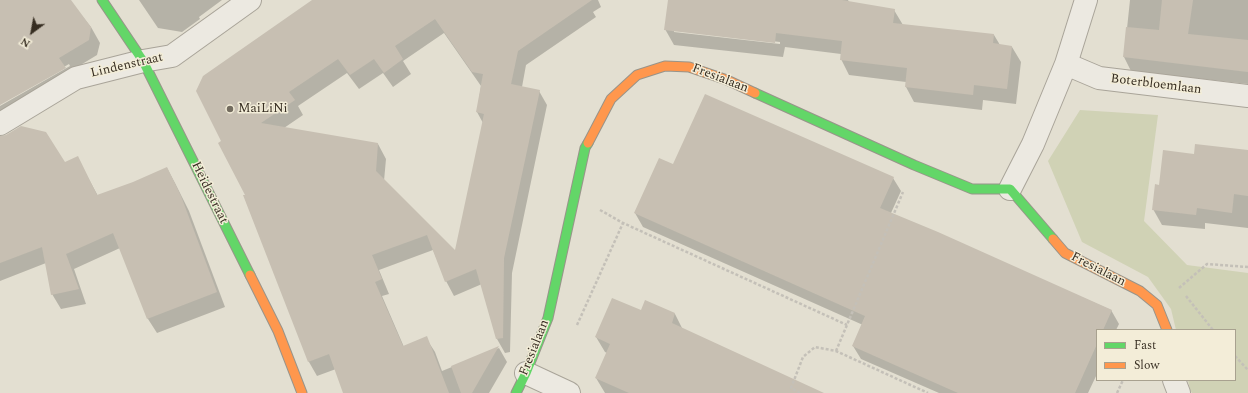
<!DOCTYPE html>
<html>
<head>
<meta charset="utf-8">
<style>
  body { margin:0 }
  #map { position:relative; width:1248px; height:393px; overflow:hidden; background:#e3dfd1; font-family:Spectral,serif }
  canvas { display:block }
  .legend { position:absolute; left:1096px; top:329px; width:140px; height:52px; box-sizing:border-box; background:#f3edd8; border:1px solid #a8a18f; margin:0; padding:5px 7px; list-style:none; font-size:12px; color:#372e22 }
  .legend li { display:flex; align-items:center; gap:8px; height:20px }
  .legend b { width:20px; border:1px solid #a8a18f }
  .north { position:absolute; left:12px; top:12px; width:40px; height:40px; -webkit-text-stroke:3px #f3edd8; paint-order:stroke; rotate:212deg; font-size:11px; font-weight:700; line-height:16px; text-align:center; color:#372e22 }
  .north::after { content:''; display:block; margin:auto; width:14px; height:18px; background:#372e22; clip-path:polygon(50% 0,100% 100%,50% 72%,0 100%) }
</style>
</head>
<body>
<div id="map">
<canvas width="1248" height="393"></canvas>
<ul class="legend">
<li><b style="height:5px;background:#63d668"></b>Fast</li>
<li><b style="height:5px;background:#ff974d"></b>Slow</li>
</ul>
<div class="north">N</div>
</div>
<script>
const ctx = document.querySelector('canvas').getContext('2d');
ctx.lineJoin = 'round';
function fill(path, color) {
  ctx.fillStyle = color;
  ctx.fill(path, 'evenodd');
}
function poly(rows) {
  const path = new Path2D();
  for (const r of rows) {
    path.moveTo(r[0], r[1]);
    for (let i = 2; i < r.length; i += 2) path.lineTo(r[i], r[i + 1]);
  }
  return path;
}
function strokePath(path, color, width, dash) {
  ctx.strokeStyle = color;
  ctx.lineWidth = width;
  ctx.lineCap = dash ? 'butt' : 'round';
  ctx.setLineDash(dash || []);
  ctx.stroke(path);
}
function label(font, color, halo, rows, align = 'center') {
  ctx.font = font + ' Spectral,serif';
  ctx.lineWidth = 3;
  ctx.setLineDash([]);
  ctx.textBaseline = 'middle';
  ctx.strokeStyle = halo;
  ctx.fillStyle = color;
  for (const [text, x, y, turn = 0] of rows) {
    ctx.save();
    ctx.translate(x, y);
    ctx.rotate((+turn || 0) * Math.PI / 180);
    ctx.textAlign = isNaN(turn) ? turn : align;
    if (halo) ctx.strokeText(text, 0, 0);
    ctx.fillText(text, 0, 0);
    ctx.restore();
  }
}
fill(poly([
  [1080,110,1158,115,1144,221,1187,265,1248,273,1248,393,1192,393,1190,390,1188,380,1235,380,1235,330,1176,330,1171,309,1148,277,1082,242,1048,161]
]), '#d0d2b5');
fill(poly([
  [0,0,69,0,91,27,100,43,97,55,0,114,0,106,70,66,69,64,0,104],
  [139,0,222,0,199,17,200,19,182,32,158,28],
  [314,0,598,0,601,7,593,12,596,17,526,65,522,87,539,91,547,105,512,273,510,352,505,353,497,339,482,284,454,296,446,281,433,250,379,270,389,294,382,296,404,347,426,338,435,352,442,371,499,348,507,362,489,393,345,393,336,369,317,376,309,362,244,196,246,195,222,141],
  [444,33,481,86,477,112,483,123,456,252,384,181,386,159,378,144,284,128,303,115,298,106,347,73,359,89,383,73,393,87,411,74,403,61],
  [669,0,848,0,849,2,894,10,903,25,994,35,1000,45,1012,47,1021,62,1016,104,983,100,982,110,914,102,906,87,906,82,849,75,841,59,841,54,785,47,783,57,674,45,665,29],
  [674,30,780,42,780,44,674,32],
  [1130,0,1248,0,1248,84,1131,71,1124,57],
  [1248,151,1248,228,1205,223,1205,229,1162,225,1153,209,1160,186,1195,155],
  [0,153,65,164,77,157,98,196,133,183,167,168,175,183,189,211,225,307,157,333,148,319,120,248,74,269,86,304,61,309,52,294,46,263,0,281],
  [674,165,893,178,901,191,891,213,1111,310,1119,324,1116,330,1097,330,1097,374,1088,393,939,393,861,359,853,346,863,325,643,227,635,213],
  [642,311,675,314,683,330,795,393,605,393,596,378,607,353,605,352,596,337]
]), '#0003');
fill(poly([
  [0,0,71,0,91,27,89,40,59,58,66,68,0,105],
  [312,0,592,0,518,51,511,84,540,90,504,258,503,338,496,339,476,269,445,282,427,235,372,255,382,279,375,282,403,346,427,336,449,393,343,393,329,354,308,362,243,195,245,195,218,143,221,141,196,91,203,76],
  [435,19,472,72,483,74,476,112,484,114,455,250,376,171,378,143,261,123,295,100,289,92,338,59,350,75,374,59,384,73,403,59,395,46],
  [668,0,842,0,895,9,893,23,994,34,993,43,1012,46,1007,89,974,85,973,95,905,87,907,68,840,60,842,41,776,33,775,43,664,30],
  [1162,0,1193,0,1188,34,1248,40,1248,72,1123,57,1126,27,1159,30],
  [705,94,894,177,880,208,938,232,1112,310,1103,330,1097,330,1097,344,1075,393,958,393,852,346,865,316,634,213,659,158,673,164],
  [21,126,46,132,65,162,78,156,97,195,133,182,167,167,181,196,217,292,147,319,113,233,66,254,79,289,51,295,42,247,0,263,0,136,6,135],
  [1195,144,1248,150,1248,196,1234,194,1232,213,1197,208,1196,215,1152,210,1155,184,1159,185,1163,150,1194,154],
  [612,298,641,310,645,300,675,313,672,323,824,393,629,393,595,378,610,344,595,337],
  [499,346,472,393,461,393,451,366]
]), '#c7bfb2');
const street = poly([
  [1066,64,1099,78,1248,96],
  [0,124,76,78,143,61,172,56,250,0],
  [1010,189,1033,144,1066,64,1086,0],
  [526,373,569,393],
  [1174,380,1179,393]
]);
const fast = poly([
  [102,0,143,61,250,275],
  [755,93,914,165,972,189,1010,189,1053,239],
  [516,393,526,373,548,318,585,148,588,143]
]);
const slow = poly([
  [588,143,611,99,637,75,665,66,689,67,727,80,755,93],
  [1053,239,1065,253,1140,291,1157,305,1167,330],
  [250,275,278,331,302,393]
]);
strokePath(street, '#a9a499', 24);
strokePath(fast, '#98948a', 11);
strokePath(slow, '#98948a', 11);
strokePath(poly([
  [600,210,623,223,847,325],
  [1179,288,1207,264,1248,267],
  [1186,296,1213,330],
  [577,325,623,223],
  [836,351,903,192],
  [1235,356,1248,370],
  [800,393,791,388,803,357,815,347,836,351,928,393],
  [1117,393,1123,380]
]), '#c4c0b8', 2.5, [3, 2]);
strokePath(street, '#ece9e1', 22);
strokePath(fast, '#63d668', 9);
strokePath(slow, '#ff974d', 9);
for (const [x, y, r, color] of [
  [230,109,4,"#736c5f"]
]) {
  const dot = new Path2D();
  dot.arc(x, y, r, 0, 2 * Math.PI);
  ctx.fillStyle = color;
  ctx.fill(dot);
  strokePath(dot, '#f3edd8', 1.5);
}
label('13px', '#372e22', '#f3edd8', [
  ["Lindenstraat",127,66,-13],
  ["Fresialaan",720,79,21],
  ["Boterbloemlaan",1156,85,7],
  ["Heidestraat",209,193,64],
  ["Fresialaan",1098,270,27],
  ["Fresialaan",535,348,-68]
]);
label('13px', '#372e22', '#f3edd8', [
  ["MaiLiNi",238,109]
], 'left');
</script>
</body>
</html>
